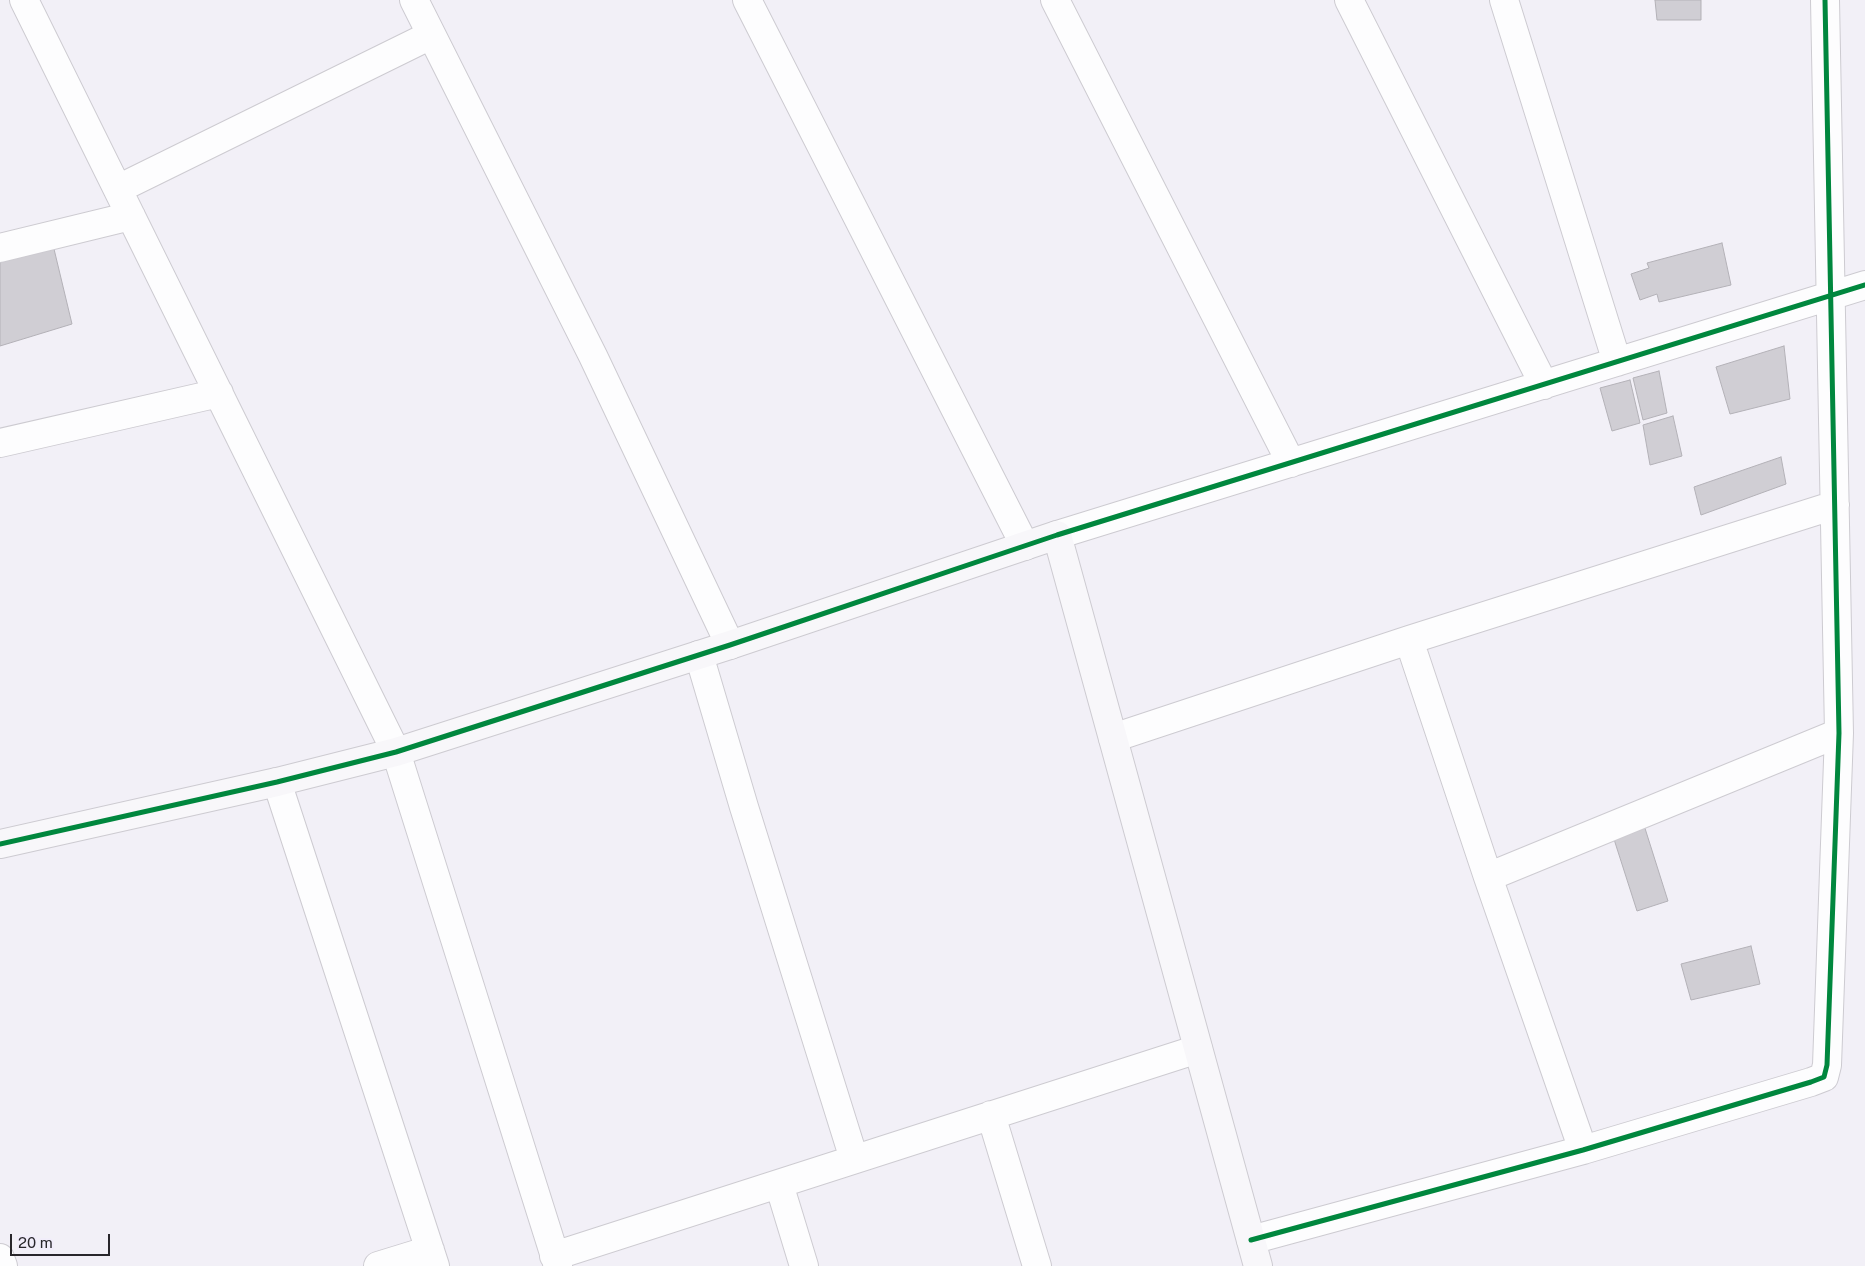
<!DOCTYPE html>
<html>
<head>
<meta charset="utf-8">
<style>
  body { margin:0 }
  #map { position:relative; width:1865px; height:1266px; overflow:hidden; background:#f2f0f7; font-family:"Public Sans",sans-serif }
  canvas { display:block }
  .scale { position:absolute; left:10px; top:1234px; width:100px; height:22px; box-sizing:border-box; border:2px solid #28262b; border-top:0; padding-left:6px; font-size:15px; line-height:18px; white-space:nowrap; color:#28262b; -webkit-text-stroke:4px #f1edfa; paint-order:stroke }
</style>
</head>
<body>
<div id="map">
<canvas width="1865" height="1266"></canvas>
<div class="scale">20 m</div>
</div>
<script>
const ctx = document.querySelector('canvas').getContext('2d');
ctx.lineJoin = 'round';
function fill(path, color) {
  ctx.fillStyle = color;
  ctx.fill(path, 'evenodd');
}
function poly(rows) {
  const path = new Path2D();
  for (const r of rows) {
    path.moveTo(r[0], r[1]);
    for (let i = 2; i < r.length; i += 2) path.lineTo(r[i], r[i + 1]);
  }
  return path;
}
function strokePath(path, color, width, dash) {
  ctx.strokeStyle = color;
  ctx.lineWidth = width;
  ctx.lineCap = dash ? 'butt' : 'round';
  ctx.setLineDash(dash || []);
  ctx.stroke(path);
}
const building = poly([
  [1655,0,1701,0,1701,20,1657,20,1655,0],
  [1722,243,1731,285,1659,302,1657,294,1640,300,1631,274,1649,268,1647,263,1722,243],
  [54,249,72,324,0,346,0,261,54,249],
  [1784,346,1790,399,1730,414,1716,367,1784,346],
  [1659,371,1667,413,1643,420,1633,378,1659,371],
  [1630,380,1640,423,1612,431,1600,388,1630,380],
  [1673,416,1682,456,1650,465,1643,425,1673,416],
  [1781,457,1786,484,1701,515,1694,487,1781,457],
  [1643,822,1668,901,1637,911,1612,833,1643,822],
  [1751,946,1760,984,1691,1000,1681,964,1751,946]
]);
fill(building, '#d0ced4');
strokePath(building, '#b3b1b7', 1);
const street = poly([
  [24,0,396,752,558,1266],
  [414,0,593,356,730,645],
  [747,0,1025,546],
  [1055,0,1291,463],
  [1349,0,1544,385],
  [1504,0,1617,362],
  [118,189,431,35],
  [0,248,131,216],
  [0,443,219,393],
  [1057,535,1865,285],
  [1409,640,1488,877,1583,1150],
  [699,655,744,807,854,1159],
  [1113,738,1409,640,1835,505],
  [277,782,435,1266],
  [1488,877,1839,733],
  [991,1115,1037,1266],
  [779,1184,804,1266],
  [1251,1240,1583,1150,1811,1082,1824,1077,1827,1065,1839,733,1825,0],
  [554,1256,1198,1049],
  [0,1258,3,1266],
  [378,1266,430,1250]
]);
const secondary = poly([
  [0,844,277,782,396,752,730,645,1057,535,1258,1266]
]);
strokePath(street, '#cdcbd1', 30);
strokePath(secondary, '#cdcbd1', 30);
strokePath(street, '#fdfdfe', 28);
strokePath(secondary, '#f8f7fa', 28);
strokePath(poly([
  [0,844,277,782,396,752,730,645,1057,535,1865,285],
  [1251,1240,1583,1150,1811,1082,1824,1077,1827,1065,1839,733,1825,0]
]), '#00873e', 5);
</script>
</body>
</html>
